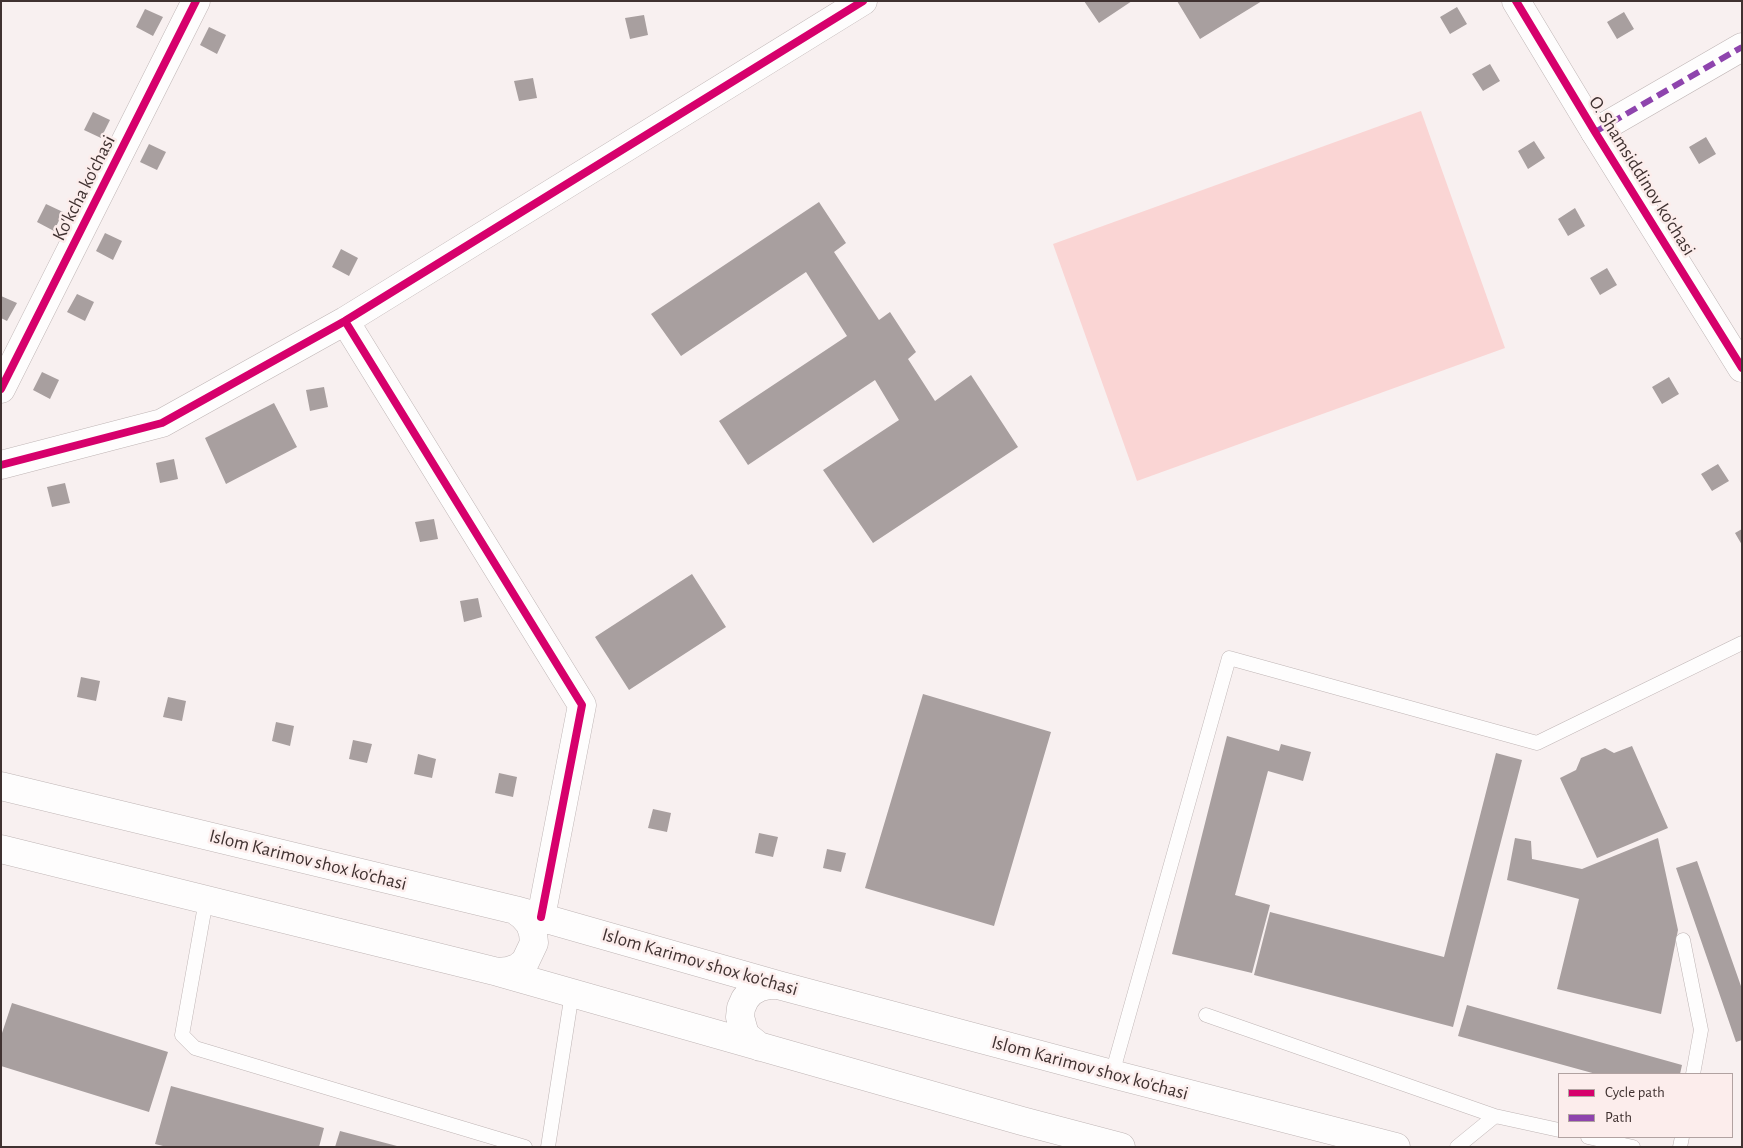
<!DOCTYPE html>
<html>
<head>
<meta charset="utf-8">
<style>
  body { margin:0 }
  #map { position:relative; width:1743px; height:1148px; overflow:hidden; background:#f8f0f0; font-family:"Alegreya Sans",sans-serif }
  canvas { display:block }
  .frame { position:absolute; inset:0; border:2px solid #403231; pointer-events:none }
  .legend { position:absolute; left:1558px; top:1073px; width:175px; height:65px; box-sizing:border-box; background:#fcedec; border:1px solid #b1a2a1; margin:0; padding:6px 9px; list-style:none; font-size:15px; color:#403231 }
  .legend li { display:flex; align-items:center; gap:10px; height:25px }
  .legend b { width:25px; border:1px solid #b1a2a1 }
</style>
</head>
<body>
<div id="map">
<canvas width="1743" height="1148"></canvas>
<div class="frame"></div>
<ul class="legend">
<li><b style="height:6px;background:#d6006c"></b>Cycle path</li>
<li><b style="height:6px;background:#8e44ad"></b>Path</li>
</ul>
</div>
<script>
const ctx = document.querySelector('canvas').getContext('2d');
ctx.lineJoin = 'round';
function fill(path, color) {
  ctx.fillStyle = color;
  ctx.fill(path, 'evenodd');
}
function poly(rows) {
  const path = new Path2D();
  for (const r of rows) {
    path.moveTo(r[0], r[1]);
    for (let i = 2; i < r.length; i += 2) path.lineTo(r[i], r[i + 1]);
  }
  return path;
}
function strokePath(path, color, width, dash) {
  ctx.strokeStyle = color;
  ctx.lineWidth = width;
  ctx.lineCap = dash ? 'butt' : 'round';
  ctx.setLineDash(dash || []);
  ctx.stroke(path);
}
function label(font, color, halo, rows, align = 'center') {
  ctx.font = font + ' "Alegreya Sans",sans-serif';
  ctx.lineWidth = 5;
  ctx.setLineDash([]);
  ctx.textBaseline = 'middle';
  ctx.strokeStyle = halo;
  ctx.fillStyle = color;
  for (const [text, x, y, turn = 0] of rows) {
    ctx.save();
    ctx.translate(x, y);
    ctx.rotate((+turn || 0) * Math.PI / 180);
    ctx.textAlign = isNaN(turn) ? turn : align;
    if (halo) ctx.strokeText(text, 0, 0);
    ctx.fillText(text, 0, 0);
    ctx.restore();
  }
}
fill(poly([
  [1421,111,1505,348,1137,481,1053,244]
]), '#fad5d4');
fill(poly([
  [1084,1,1132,1,1099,23],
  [1177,1,1262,1,1200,39],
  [1457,7,1467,24,1450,34,1440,17],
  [145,9,163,17,153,36,136,27],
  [1624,12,1634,29,1617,39,1607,22],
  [644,15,648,35,630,39,625,18],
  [209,27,226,35,217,54,200,45],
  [1490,64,1500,81,1483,91,1472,74],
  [533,78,537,98,519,101,514,81],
  [93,112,110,120,101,138,84,130],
  [1706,137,1716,154,1699,164,1689,147],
  [1534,141,1545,158,1528,169,1518,151],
  [149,144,166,152,157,170,140,162],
  [819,202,846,243,834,252,879,320,890,312,916,352,908,359,935,401,971,375,1018,447,873,543,823,470,899,420,875,380,748,465,719,421,847,336,806,272,681,356,651,314],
  [46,204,63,212,54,231,37,222],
  [1575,208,1585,226,1568,236,1558,219],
  [105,233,122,241,113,260,96,251],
  [341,249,358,258,349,276,332,267],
  [1607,268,1617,285,1600,295,1590,278],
  [77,294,94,302,85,321,67,312],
  [1,296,17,303,7,321,1,318],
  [42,372,59,380,50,399,33,390],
  [1669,377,1679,394,1662,404,1652,387],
  [324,387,328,407,310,411,306,390],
  [274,403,297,447,226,484,205,438],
  [174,459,178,479,160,483,156,463],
  [1718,464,1729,481,1712,491,1701,474],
  [65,483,70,503,52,507,47,487],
  [434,519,438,539,420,542,415,522],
  [1742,529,1742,545,1735,533],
  [692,574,726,627,629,690,595,637],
  [478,598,482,617,464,622,460,601],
  [81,677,100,681,96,701,77,697],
  [923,694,1051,732,994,926,865,888],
  [168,697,186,701,182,721,163,717],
  [276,722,294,726,290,746,272,741],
  [1227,736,1279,751,1281,744,1311,752,1303,781,1268,771,1235,895,1270,905,1252,973,1172,954],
  [353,740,372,744,367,763,349,759],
  [1632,746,1668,828,1597,858,1560,778,1576,770,1581,758,1605,748,1614,753],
  [1496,753,1522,760,1453,1027,1254,975,1270,912,1444,957],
  [418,754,436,759,432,778,414,774],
  [499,773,517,777,513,797,495,793],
  [653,809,671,813,667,832,648,828],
  [759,833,778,837,773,857,755,853],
  [1515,838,1531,841,1532,859,1582,869,1658,838,1678,930,1661,1014,1557,989,1579,899,1507,880],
  [827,849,846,853,841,872,823,868],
  [1697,861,1742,989,1742,1040,1736,1042,1676,868],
  [12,1003,168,1052,149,1112,1,1066,1,1036],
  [1467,1005,1682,1065,1680,1074,1596,1074,1458,1036],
  [171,1086,324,1128,319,1147,167,1147,155,1144],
  [340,1131,397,1146,397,1147,335,1147]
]), '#a89f9f');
const lane = poly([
  [206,900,182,1035,195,1048,525,1147],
  [1683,940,1701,1030,1693,1074],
  [1206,1015,1495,1116],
  [1112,1074,1229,658,1537,743,1742,643],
  [1588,1137,1633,1147],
  [548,1147,572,993],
  [1457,1147,1495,1116,1559,1130],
  [1680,1147,1682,1137]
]);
const street = poly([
  [1595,132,1742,47],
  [345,321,582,705,541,917],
  [1,389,196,1],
  [1,465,162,423,345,321,863,1]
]);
const secondary = poly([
  [1516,1,1595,132,1742,368],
  [1,786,515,910,778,985,1112,1074,1396,1147],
  [1,849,498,972,1022,1121,1121,1147],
  [498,972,508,971,517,968,525,962,534,943,533,933,530,924,523,916,515,910],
  [760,1047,745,1035,740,1017,741,1008,745,999,751,992,760,987,769,985,778,985]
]);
strokePath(lane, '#bfb5b5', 15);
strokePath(street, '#bfb5b5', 29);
strokePath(secondary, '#bfb5b5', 29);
strokePath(lane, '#fefdfd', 14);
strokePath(street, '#fefdfd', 28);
strokePath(secondary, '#fefdfd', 28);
strokePath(poly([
  [1595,132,1742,47]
]), '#8e44ad', 6, [12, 6]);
strokePath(poly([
  [1516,1,1595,132,1742,368],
  [345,321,582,705,541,917],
  [1,389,196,1],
  [1,465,162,423,345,321,863,1]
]), '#d6006c', 8);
label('19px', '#403231', '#fcedec', [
  ["O. Shamsiddinov ko'chasi",1642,176,58],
  ["Ko'kcha ko'chasi",84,188,-63],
  ["Islom Karimov shox ko'chasi",308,860,14],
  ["Islom Karimov shox ko'chasi",700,962,16],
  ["Islom Karimov shox ko'chasi",1090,1068,15]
]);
</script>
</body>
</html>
